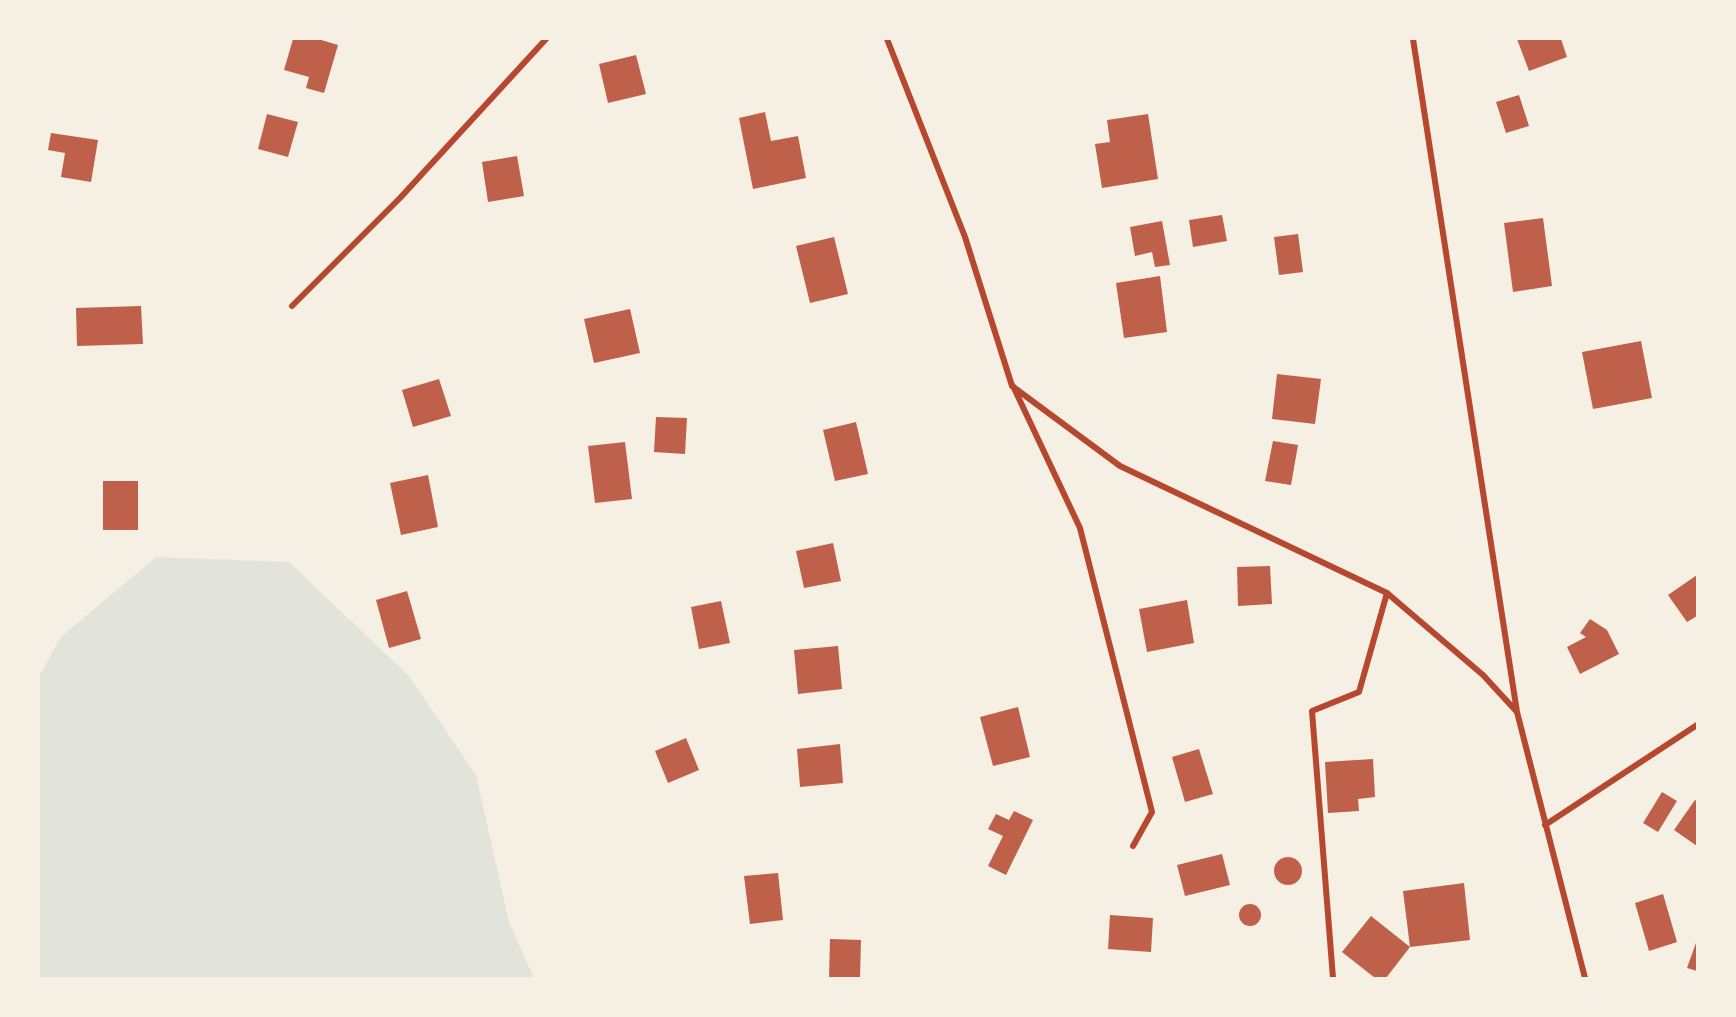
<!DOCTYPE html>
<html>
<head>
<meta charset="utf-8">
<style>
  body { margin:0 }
  #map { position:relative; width:1736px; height:1017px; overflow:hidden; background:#f6efe4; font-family:Karla,sans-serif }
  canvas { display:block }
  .frame { position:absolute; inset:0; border:40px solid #f6efe4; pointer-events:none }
</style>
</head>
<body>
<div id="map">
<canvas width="1736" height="1017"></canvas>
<div class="frame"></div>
</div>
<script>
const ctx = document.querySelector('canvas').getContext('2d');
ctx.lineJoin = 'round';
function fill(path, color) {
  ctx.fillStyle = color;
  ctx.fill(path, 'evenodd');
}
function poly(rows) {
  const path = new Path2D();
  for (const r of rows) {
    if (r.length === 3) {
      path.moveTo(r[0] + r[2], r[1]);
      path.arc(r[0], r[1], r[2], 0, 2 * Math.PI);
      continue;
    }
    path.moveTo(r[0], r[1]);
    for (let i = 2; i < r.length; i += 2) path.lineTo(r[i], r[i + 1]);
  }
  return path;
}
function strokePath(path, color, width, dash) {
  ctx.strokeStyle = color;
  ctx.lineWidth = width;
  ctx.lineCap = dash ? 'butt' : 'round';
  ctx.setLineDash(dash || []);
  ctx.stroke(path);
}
fill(poly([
  [156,557,289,562,409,676,476,775,509,922,534,978,39,978,39,676,61,637]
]), '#e2e4dc');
fill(poly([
  [293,39,318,39,338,45,324,93,306,88,309,77,284,70],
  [1517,39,1561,39,1567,57,1529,71],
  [636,55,646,94,608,103,599,64],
  [1519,95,1529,126,1506,133,1496,102],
  [765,112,771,141,798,136,806,178,753,189,739,118],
  [267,114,298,122,288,157,258,149],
  [1148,114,1158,179,1102,188,1095,144,1110,142,1107,120],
  [51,133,98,140,91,182,61,177,65,153,48,150],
  [517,156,524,196,488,202,482,162],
  [1222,215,1227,241,1193,247,1189,220],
  [1543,218,1552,286,1513,292,1504,223],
  [1162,221,1170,265,1155,267,1152,252,1135,256,1130,227],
  [1298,234,1303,272,1279,275,1274,237],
  [834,237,848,294,810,303,796,246],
  [1160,276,1167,332,1124,338,1116,283],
  [141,306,143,344,77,346,76,308],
  [630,309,640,353,594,363,584,319],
  [1641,341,1652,398,1593,409,1582,352],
  [1277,374,1321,379,1315,424,1272,419],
  [439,379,451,416,413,427,402,390],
  [656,417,687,418,685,454,654,452],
  [856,422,868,474,835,481,823,430],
  [1273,441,1298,445,1291,485,1265,481],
  [625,442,632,499,595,503,588,446],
  [428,475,438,527,401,535,390,483],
  [103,481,138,481,138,530,103,530],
  [833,543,841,581,804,588,796,551],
  [1270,566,1272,604,1238,606,1237,567],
  [1697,575,1697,616,1687,622,1668,595],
  [407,591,421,639,389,648,376,600],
  [1187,600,1194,643,1147,652,1139,609],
  [721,601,730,643,699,649,691,607],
  [1590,619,1607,630,1619,654,1580,674,1567,647,1586,637,1580,633],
  [838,646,842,689,798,694,794,650],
  [1018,707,1030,757,993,766,980,717],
  [686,738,699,770,668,783,655,751],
  [840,744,843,783,800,787,797,749],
  [1199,749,1213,794,1185,802,1172,757],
  [1373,759,1375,797,1358,799,1359,811,1328,813,1325,762],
  [1662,792,1677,801,1658,832,1643,823],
  [1695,800,1697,801,1697,846,1674,830],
  [1014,811,1033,820,1006,875,988,866,1003,836,988,829,996,814,1009,820],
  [1222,854,1230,885,1185,896,1177,865],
  [1288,871,14],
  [778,873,783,920,750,924,744,876],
  [1464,883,1470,940,1410,947,1403,891],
  [1663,894,1677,942,1649,951,1635,903],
  [1250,915,11],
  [1110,915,1153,918,1151,952,1108,949],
  [1371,916,1410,947,1386,978,1375,978,1342,952],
  [830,939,861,940,860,978,829,978],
  [1697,940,1697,971,1687,968]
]), '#bf614a');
strokePath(poly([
  [887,39,965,237,1012,386,1120,466,1387,593,1483,675,1517,712],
  [1413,39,1517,712,1585,978],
  [292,306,400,198,546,39],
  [1013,386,1080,528,1152,812,1133,846],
  [1545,825,1697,725],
  [1333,978,1312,711,1359,692,1387,593]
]), '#b5482f', 6);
</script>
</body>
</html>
